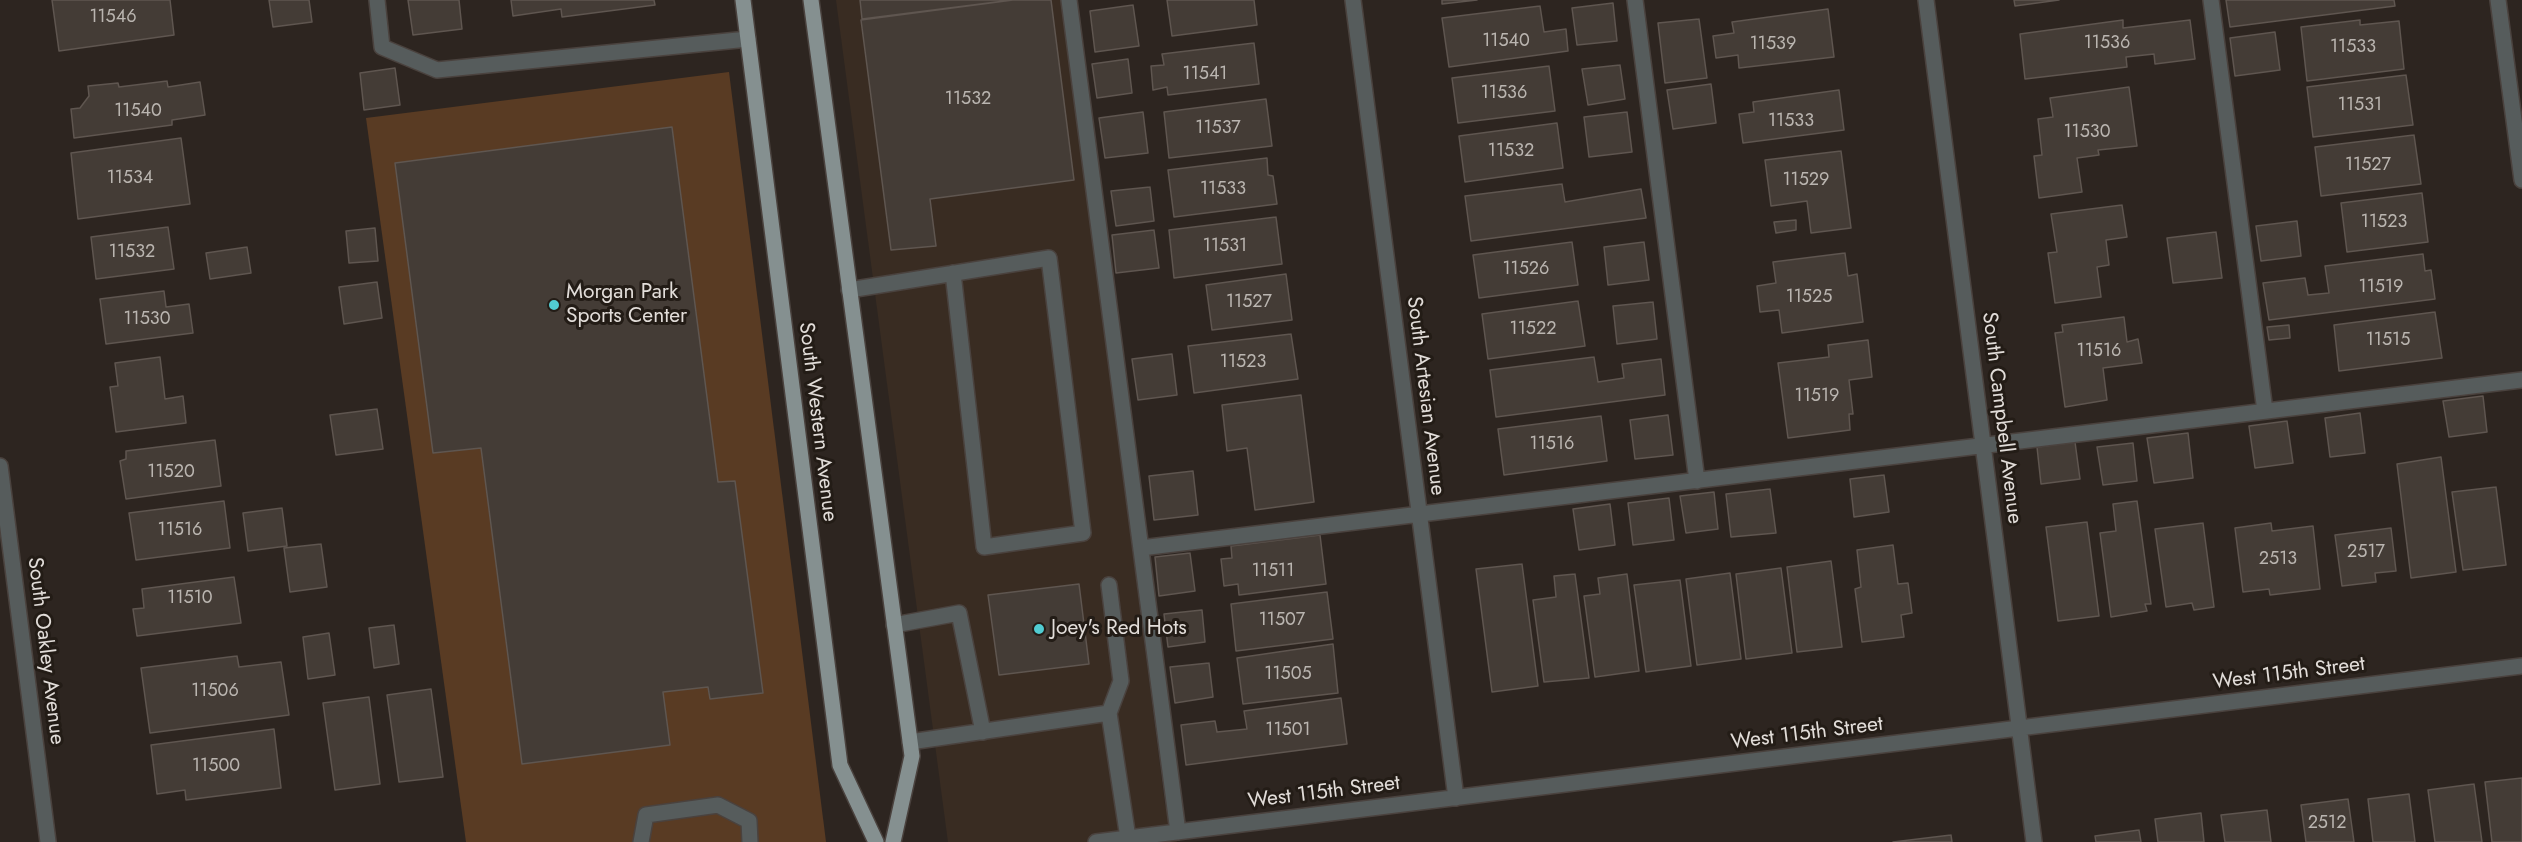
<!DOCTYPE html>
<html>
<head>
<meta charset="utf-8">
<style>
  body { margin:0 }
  canvas { display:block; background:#2d2520 }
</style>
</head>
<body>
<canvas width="2522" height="842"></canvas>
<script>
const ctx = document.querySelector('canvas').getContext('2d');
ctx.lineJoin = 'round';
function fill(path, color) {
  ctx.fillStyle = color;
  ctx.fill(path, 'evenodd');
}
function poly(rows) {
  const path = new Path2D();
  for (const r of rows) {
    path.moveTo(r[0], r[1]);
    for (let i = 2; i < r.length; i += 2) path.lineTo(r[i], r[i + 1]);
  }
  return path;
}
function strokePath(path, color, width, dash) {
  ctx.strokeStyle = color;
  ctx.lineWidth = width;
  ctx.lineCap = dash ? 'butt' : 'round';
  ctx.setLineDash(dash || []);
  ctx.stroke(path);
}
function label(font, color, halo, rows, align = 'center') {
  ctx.font = font + ' Jost,sans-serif';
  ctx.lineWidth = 6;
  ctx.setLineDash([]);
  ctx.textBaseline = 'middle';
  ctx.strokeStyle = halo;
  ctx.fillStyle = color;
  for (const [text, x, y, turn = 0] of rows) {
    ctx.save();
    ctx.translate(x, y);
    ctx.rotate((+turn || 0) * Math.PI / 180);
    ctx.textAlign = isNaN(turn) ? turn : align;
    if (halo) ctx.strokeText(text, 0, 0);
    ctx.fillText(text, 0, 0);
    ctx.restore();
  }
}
fill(poly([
  [836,0,1062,0,1165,805,1177,842,948,842]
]), '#392c22');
fill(poly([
  [729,72,826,842,466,842,366,118]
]), '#593b23');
const building = poly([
  [52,0,170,0,174,35,59,51,52,0],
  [269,0,309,0,312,22,273,27,269,0],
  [408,0,459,0,462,29,413,35,408,0],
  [511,0,654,0,655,5,562,17,561,9,513,16,511,0],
  [860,0,1012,0,862,19,860,0],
  [1013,0,1051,0,1074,180,930,199,936,246,891,250,861,20,1013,0],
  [1167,0,1254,0,1257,25,1172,36,1167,0],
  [1442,0,1477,0,1442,4,1442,0],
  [2014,0,2059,0,2015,6,2014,0],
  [2226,0,2394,0,2395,6,2230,27,2226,0],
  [1613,3,1617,41,1577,45,1572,8,1613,3],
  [1133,5,1139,46,1095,52,1090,11,1133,5],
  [1540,6,1544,32,1566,29,1568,51,1449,67,1442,18,1540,6],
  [1828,9,1834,57,1739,68,1738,55,1716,58,1713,36,1734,33,1732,22,1828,9],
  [1699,19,1707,78,1665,83,1658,23,1699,19],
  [2123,20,2123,28,2190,20,2195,59,2155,64,2154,54,2126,57,2127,67,2025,79,2020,34,2123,20],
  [2360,20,2360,25,2399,21,2404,69,2307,81,2301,27,2360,20],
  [2275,32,2280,70,2235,76,2230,38,2275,32],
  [1254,43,1259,84,1168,95,1167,87,1153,90,1151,66,1164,65,1162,54,1254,43],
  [1128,59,1132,93,1097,98,1092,64,1128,59],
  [1620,65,1625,99,1588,105,1582,69,1620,65],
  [1549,66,1555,111,1458,123,1452,78,1549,66],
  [395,68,400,105,364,110,360,73,395,68],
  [2406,75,2413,125,2313,137,2307,87,2406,75],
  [167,81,168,87,200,82,205,115,172,120,172,125,74,138,71,109,80,108,89,96,88,86,118,83,119,87,167,81],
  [1711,84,1716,123,1673,129,1667,90,1711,84],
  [2129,87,2137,146,2098,150,2099,155,2077,158,2082,192,2039,198,2034,156,2042,155,2038,119,2053,117,2050,98,2129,87],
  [1839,90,1844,130,1743,143,1739,114,1754,112,1753,102,1839,90],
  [1266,99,1272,146,1169,158,1164,112,1266,99],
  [1143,112,1148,153,1105,158,1099,118,1143,112],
  [1627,112,1632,152,1589,157,1584,117,1627,112],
  [1557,123,1563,168,1465,182,1459,136,1557,123],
  [672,127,718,482,735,481,763,693,710,699,708,687,663,692,670,745,522,764,481,448,433,453,395,163,672,127],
  [2414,135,2421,184,2321,196,2315,147,2414,135],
  [181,138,190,204,78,219,71,153,181,138],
  [1841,151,1851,228,1811,233,1807,201,1771,206,1765,160,1841,151],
  [1267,158,1268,175,1273,176,1277,204,1174,217,1168,170,1267,158],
  [1562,184,1565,202,1641,189,1646,218,1471,241,1465,196,1562,184],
  [1150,187,1154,221,1116,226,1111,191,1150,187],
  [2422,193,2428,242,2347,252,2341,203,2422,193],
  [2122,205,2127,237,2106,240,2109,265,2097,267,2101,297,2055,303,2048,253,2057,252,2051,214,2122,205],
  [1276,217,1282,264,1174,278,1169,230,1276,217],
  [1796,220,1796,230,1776,233,1774,222,1796,220],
  [2297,221,2301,256,2261,261,2256,226,2297,221],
  [168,227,174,269,96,279,91,237,168,227],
  [375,228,378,261,349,263,346,231,375,228],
  [1154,230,1159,268,1116,273,1112,235,1154,230],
  [2216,232,2222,278,2173,283,2167,238,2216,232],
  [1572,242,1578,285,1479,298,1473,255,1572,242],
  [1644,242,1649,280,1608,285,1604,247,1644,242],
  [247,247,251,273,210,279,206,253,247,247],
  [1845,253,1848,276,1857,274,1863,322,1782,333,1779,310,1760,312,1757,286,1776,283,1773,262,1845,253],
  [2423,254,2425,271,2431,270,2435,299,2269,320,2263,283,2305,278,2308,295,2329,293,2325,266,2423,254],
  [1286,274,1292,320,1212,330,1206,285,1286,274],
  [377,282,382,318,344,324,339,287,377,282],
  [164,291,166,307,189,304,193,333,106,344,100,299,164,291],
  [1578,301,1585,346,1488,359,1482,314,1578,301],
  [1653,302,1657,339,1617,344,1613,306,1653,302],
  [2435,312,2442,358,2339,371,2334,325,2435,312],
  [2124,317,2127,342,2138,339,2142,363,2103,368,2107,400,2065,407,2055,333,2063,332,2062,325,2124,317],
  [2289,325,2290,338,2269,340,2267,327,2289,325],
  [1291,334,1298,379,1194,393,1188,346,1291,334],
  [1868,340,1872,377,1849,380,1853,414,1849,414,1850,430,1788,438,1778,363,1829,357,1828,345,1868,340],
  [1172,354,1177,395,1138,400,1132,359,1172,354],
  [160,357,165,399,183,396,186,423,116,432,110,387,118,386,115,363,160,357],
  [1594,357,1598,382,1624,378,1622,364,1661,359,1665,395,1496,417,1490,370,1594,357],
  [1301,395,1314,502,1255,510,1247,448,1227,451,1222,405,1301,395],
  [2483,396,2487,432,2449,437,2443,401,2483,396],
  [377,409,383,449,336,455,330,415,377,409],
  [2360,413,2365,453,2330,457,2325,418,2360,413],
  [1668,415,1673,455,1635,459,1630,420,1668,415],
  [1601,416,1607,461,1504,475,1498,429,1601,416],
  [2287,421,2293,463,2255,468,2249,426,2287,421],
  [2188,433,2193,478,2154,483,2147,438,2188,433],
  [215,440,221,486,126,499,120,461,126,459,126,451,215,440],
  [2075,442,2080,479,2041,484,2037,447,2075,442],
  [2133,443,2137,481,2103,485,2097,447,2133,443],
  [2441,457,2456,572,2411,578,2397,464,2441,457],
  [1193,471,1198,515,1154,520,1149,476,1193,471],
  [1884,475,1889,512,1854,517,1850,479,1884,475],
  [2496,487,2506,565,2463,570,2452,492,2496,487],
  [1770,489,1776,533,1731,537,1726,494,1770,489],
  [1714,492,1718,529,1686,533,1680,496,1714,492],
  [1669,498,1674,540,1633,545,1628,503,1669,498],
  [224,501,230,548,136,560,129,513,224,501],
  [2137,501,2151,604,2145,604,2147,611,2111,617,2100,533,2116,531,2113,504,2137,501],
  [1610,504,1615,545,1579,550,1573,509,1610,504],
  [282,508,287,546,248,551,243,513,282,508],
  [2087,522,2099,616,2058,621,2046,527,2087,522],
  [2203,523,2214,607,2194,610,2192,603,2166,607,2155,529,2203,523],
  [2271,523,2272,531,2313,526,2320,589,2270,595,2269,589,2243,592,2235,528,2271,523],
  [2391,528,2396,571,2375,573,2376,582,2342,586,2335,535,2391,528],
  [1320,535,1326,584,1239,595,1238,584,1224,586,1221,559,1232,558,1231,546,1320,535],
  [321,544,327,587,290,592,284,548,321,544],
  [1893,545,1898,584,1908,583,1912,613,1901,615,1904,637,1862,642,1855,589,1861,587,1857,550,1893,545],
  [1190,553,1195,591,1159,596,1155,557,1190,553],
  [1831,561,1842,647,1797,652,1787,567,1831,561],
  [1522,564,1538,686,1492,692,1476,569,1522,564],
  [1781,568,1792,653,1746,659,1736,574,1781,568],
  [1730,573,1741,659,1697,665,1686,579,1730,573],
  [1575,574,1589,678,1544,682,1533,600,1556,597,1554,576,1575,574],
  [1627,574,1639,671,1595,677,1584,596,1600,594,1598,578,1627,574],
  [234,577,241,623,137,636,133,609,144,608,142,589,234,577],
  [1680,580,1691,666,1646,672,1634,585,1680,580],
  [1079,584,1089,664,999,675,988,595,1079,584],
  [1327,592,1333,639,1236,651,1231,604,1327,592],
  [1202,610,1205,642,1168,647,1164,614,1202,610],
  [394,625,399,664,374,668,369,628,394,625],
  [329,633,335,675,308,679,303,637,329,633],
  [1333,644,1338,693,1243,704,1237,658,1333,644],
  [237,656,239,667,281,662,289,715,150,733,141,668,237,656],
  [1209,663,1213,697,1175,703,1170,667,1209,663],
  [431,689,443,777,399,782,387,695,431,689],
  [369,697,380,784,335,790,323,703,369,697],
  [1341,698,1347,744,1186,765,1181,725,1215,721,1217,732,1247,729,1244,711,1341,698],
  [274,729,281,788,186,800,185,790,157,794,151,745,274,729],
  [2522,778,2522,842,2492,842,2485,782,2522,778],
  [2474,784,2482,842,2435,842,2428,790,2474,784],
  [2409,794,2415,842,2373,842,2368,799,2409,794],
  [2348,799,2354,842,2306,842,2301,805,2348,799],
  [2267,810,2271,842,2225,842,2221,815,2267,810],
  [2201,813,2204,842,2158,842,2155,819,2201,813],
  [2139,830,2141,842,2096,842,2095,836,2139,830],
  [1951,835,1952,842,1893,842,1951,835]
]);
fill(building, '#443c36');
strokePath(building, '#5f5650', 1.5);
const minor = poly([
  [377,0,382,47,437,70,748,39],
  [1069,0,1178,832],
  [1353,0,1456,798],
  [1635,0,1697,481],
  [1926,0,2034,842],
  [2211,0,2265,411],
  [2498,0,2522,180],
  [849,290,1049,258,1083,533,984,547,953,273],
  [0,466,48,842],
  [1141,548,2522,380],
  [894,625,959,613,983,732],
  [1109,713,1121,681,1109,585],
  [910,742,1109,713,1128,838],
  [641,842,646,815,718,805,749,821,750,842],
  [1096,842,2522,666]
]);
const major = poly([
  [743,0,840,765,876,842],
  [811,0,912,756,893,842]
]);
strokePath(minor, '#4a423e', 18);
strokePath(major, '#4a423e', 18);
strokePath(minor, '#565c5c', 15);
strokePath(major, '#859090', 15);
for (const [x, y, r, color] of [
  [554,305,6,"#51ccd2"],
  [1039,629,6,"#51ccd2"]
]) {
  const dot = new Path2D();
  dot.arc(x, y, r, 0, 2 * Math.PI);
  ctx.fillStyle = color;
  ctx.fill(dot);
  strokePath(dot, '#231c16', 2);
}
label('18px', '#bab5b0', null, [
  ["11546",113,18],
  ["11540",1506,42],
  ["11536",2107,44],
  ["11539",1773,45],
  ["11533",2353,48],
  ["11541",1205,75],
  ["11536",1504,94],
  ["11532",968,100],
  ["11531",2360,106],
  ["11540",138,112],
  ["11533",1791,122],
  ["11537",1218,129],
  ["11530",2087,133],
  ["11532",1511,152],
  ["11527",2368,166],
  ["11534",130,179],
  ["11529",1806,181],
  ["11533",1223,190],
  ["11523",2384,223],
  ["11531",1225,247],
  ["11532",132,253],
  ["11526",1526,270],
  ["11519",2381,288],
  ["11525",1809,298],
  ["11527",1249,303],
  ["11530",147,320],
  ["11522",1533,330],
  ["11515",2388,341],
  ["11516",2099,352],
  ["11523",1243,363],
  ["11519",1817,397],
  ["11516",1552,445],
  ["11520",171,473],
  ["11516",180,531],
  ["2517",2366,553],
  ["2513",2278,560],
  ["11511",1273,572],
  ["11510",190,599],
  ["11507",1282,621],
  ["11505",1288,675],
  ["11506",215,692],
  ["11501",1288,731],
  ["11500",216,767],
  ["2512",2327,824]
]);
label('21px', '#e2ddd9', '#231c16', [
  ["Morgan Park",566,293],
  ["Sports Center",566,317],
  ["Joey's Red Hots",1051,629]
], 'left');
label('21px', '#e2ddd9', '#231c16', [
  ["South Artesian Avenue",1425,396,83],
  ["South Campbell Avenue",2001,418,83],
  ["South Western Avenue",817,422,83],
  ["South Oakley Avenue",45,651,83],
  ["West 115th Street",2289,674,-7],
  ["West 115th Street",1807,734,-7],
  ["West 115th Street",1324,793,-7]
]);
</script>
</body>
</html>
